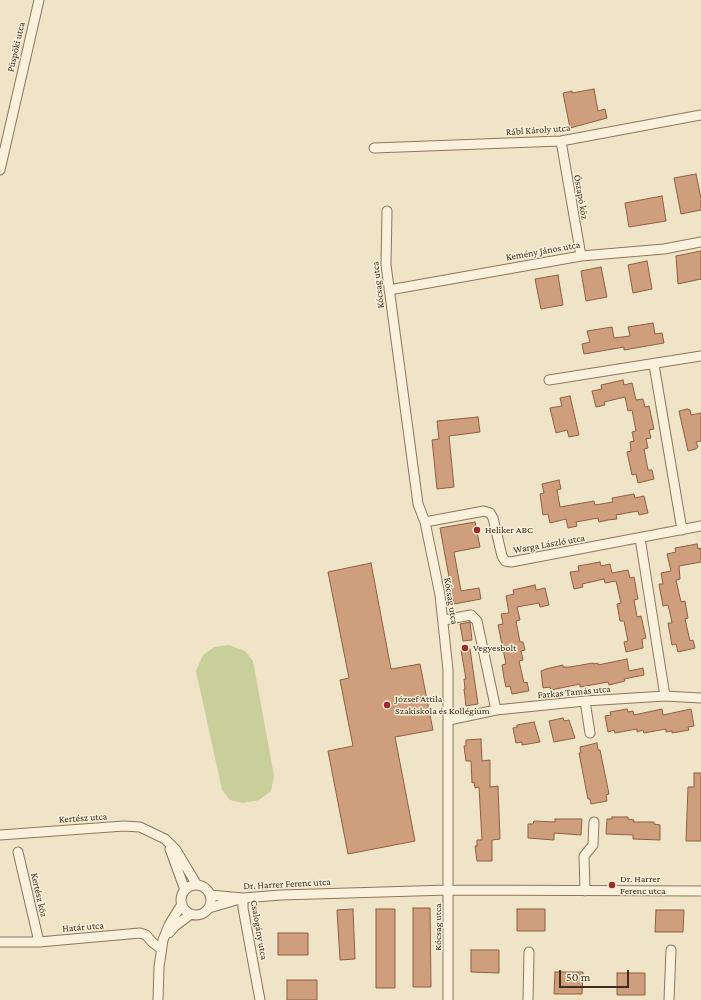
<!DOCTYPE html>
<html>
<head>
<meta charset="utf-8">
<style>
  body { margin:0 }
  #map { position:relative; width:701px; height:1000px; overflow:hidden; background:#f0e4c8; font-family:"Crimson Pro",serif }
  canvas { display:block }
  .scale { position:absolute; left:559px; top:970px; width:70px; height:18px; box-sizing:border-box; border:2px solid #3d2e20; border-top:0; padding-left:5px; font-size:12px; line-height:14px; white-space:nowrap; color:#3d2e20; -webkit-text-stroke:3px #f7eed8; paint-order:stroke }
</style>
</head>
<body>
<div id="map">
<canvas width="701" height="1000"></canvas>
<div class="scale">50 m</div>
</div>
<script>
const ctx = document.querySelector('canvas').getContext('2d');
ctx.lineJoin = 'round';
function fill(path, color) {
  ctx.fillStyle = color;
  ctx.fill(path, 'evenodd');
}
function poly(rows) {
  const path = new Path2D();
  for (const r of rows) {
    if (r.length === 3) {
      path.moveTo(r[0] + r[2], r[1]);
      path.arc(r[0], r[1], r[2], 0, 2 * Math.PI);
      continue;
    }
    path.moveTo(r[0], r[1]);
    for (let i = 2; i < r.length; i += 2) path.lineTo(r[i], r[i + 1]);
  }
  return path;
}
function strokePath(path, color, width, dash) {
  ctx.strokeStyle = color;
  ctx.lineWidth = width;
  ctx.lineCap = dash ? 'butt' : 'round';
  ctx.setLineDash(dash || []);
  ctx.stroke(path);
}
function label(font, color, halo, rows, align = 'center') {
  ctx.font = font + ' "Crimson Pro",serif';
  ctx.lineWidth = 3;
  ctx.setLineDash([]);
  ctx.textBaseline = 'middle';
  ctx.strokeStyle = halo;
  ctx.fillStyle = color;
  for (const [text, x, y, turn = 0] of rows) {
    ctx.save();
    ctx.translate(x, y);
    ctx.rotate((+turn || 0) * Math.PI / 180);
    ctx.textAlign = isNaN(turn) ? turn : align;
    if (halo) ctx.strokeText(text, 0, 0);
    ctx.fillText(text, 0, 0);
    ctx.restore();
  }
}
fill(poly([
  [229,645,245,651,253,661,274,776,271,791,259,800,243,803,230,800,222,790,196,671,203,655,214,647]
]), '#c9cf9b');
const building = poly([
  [594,89,598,111,605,109,607,118,570,128,563,93,572,91,572,93,594,89],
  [696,174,701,198,701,210,681,214,674,178,696,174],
  [662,196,666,221,629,227,625,203,662,196],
  [701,251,701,279,678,284,676,256,701,251],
  [647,261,652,289,633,293,628,265,647,261],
  [601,267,607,297,586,301,581,271,601,267],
  [558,275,563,305,541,309,535,279,558,275],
  [653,323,655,334,662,333,664,343,624,350,624,347,584,354,582,344,590,342,587,331,612,327,614,338,630,336,628,327,653,323],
  [623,380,624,385,632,383,636,400,643,399,645,407,649,406,654,429,649,430,651,438,646,439,648,448,644,449,648,470,652,470,654,479,638,483,636,474,632,475,627,452,631,451,630,442,634,441,632,432,636,431,632,410,628,411,625,397,604,402,605,405,596,407,592,391,602,389,601,385,623,380],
  [570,396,579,435,569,437,567,430,556,433,550,408,562,406,560,398,570,396],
  [687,409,690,410,691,415,701,413,701,441,696,442,698,447,696,449,688,451,679,411,687,409],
  [478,417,480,432,449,436,454,487,437,489,432,440,439,439,437,421,478,417],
  [559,480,561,489,557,490,560,507,594,501,595,505,613,502,612,498,634,494,635,498,644,496,648,513,639,515,638,511,616,515,617,519,608,520,599,522,598,518,576,522,577,526,568,528,566,519,550,523,548,514,543,515,540,494,544,493,542,484,559,480],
  [475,522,480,547,454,552,461,591,479,588,481,599,454,604,440,528,475,522],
  [697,544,698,549,701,548,701,562,679,566,680,579,676,580,681,602,685,601,688,618,685,619,690,641,693,640,695,648,678,652,676,644,672,645,668,623,672,623,670,613,668,605,663,606,659,584,663,584,661,573,671,571,667,554,676,552,675,548,697,544],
  [600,562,601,566,610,564,612,573,628,570,630,578,634,577,638,599,634,600,637,617,641,616,646,638,642,639,643,648,626,652,624,642,628,641,624,621,620,621,617,604,621,603,616,581,605,583,604,579,582,584,583,587,574,589,570,572,579,571,578,566,600,562],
  [371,563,391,669,420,664,433,730,395,737,415,841,348,854,328,751,353,746,340,680,349,678,328,572,371,563],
  [535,585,536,590,545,588,549,605,540,607,539,603,517,607,520,620,516,621,520,642,523,642,525,650,521,651,523,660,519,661,524,683,527,682,529,691,512,694,510,686,506,687,504,678,502,665,506,664,498,625,503,624,501,614,509,613,506,596,514,594,513,590,535,585],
  [470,622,472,640,463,641,460,624,470,622],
  [470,649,478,704,466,706,464,689,465,689,464,679,466,679,461,650,470,649],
  [627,659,629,671,643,668,644,675,624,679,625,681,609,685,608,682,580,687,580,684,551,690,550,687,543,688,541,671,546,669,563,665,563,667,570,667,593,663,593,664,598,663,598,665,627,659],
  [627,709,628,712,633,711,634,715,662,709,663,715,691,709,694,726,688,727,689,730,672,733,672,731,666,732,666,729,644,733,643,730,637,732,637,729,615,733,614,730,608,732,605,716,611,715,610,712,627,709],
  [563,718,564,721,569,720,575,738,554,742,549,721,563,718],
  [534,722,540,742,522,745,522,742,516,743,513,728,517,727,517,725,534,722],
  [481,739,482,761,490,760,490,787,498,786,500,839,492,840,492,861,477,861,475,846,477,846,477,840,482,840,479,787,475,788,474,782,472,783,471,761,466,761,464,746,466,746,466,740,481,739],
  [597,743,598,750,600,750,609,794,606,795,607,801,591,804,590,799,588,799,579,753,581,753,580,747,597,743],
  [694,773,701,773,701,841,686,841,688,787,694,787,694,773],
  [612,817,628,817,628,819,634,820,633,822,654,822,654,824,660,825,660,840,633,839,633,835,606,834,607,819,612,819,612,817],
  [555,819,582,819,581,835,554,833,554,840,528,838,528,824,533,824,534,821,555,822,555,819],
  [413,908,430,908,431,987,413,987,413,908],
  [353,909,355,959,340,960,337,910,353,909],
  [376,909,395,909,395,988,376,988,376,909],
  [517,909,545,909,545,931,517,931,517,909],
  [656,910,684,910,683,932,655,932,656,910],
  [278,933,308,933,308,955,278,955,278,933],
  [471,950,499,950,499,973,471,972,471,950],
  [555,972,583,972,582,994,554,994,555,972],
  [617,973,645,973,645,995,617,995,617,973],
  [287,980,317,980,317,1000,287,1000,287,980]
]);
fill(building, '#cf9f7d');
strokePath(building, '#8d5f41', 1);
const minor = poly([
  [561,141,581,256],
  [374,148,561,141,701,115],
  [0,170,39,0],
  [387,211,386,265,418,504,425,522,440,595,448,670,448,1000],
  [389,290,581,256,664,249,701,242],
  [654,365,682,530],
  [549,380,701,356],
  [425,522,484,511,490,513,493,518,502,556,505,561,511,562,701,526],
  [640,538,665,696],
  [444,620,471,615,477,621,496,710],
  [585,701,590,733],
  [449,720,496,710,585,701,665,696,701,698],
  [0,835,124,826,140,827,165,839,176,850,197,885],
  [170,849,185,890],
  [18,852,39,942],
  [196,900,15],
  [585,891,584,856,593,845,594,822],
  [210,895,243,898,281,895,449,890,701,891],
  [243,898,243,908,260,1000],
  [209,908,240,899],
  [169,933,175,926,191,914],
  [0,942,39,942,140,933,146,935,152,942,161,949],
  [158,1000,159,967,163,940,169,925,182,904],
  [528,1000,529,952],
  [669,1000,671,950]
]);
strokePath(minor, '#8d765c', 11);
strokePath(minor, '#faf1dc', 9);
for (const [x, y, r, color] of [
  [477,530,4,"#9e2a2b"],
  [465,648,4,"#9e2a2b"],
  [387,705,4,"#9e2a2b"],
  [612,885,4,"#9e2a2b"]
]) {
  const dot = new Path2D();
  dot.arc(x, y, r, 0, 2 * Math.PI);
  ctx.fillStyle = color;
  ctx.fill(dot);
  strokePath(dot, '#f7eed8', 1.5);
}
label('10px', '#3d2e20', '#f7eed8', [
  ["Püspöki utca",16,47,-77],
  ["Rábl Károly utca",538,130,-4],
  ["Őszapó köz",581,197,80],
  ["Kemény János utca",543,251,-10],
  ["Kócsag utca",378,285,-97],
  ["Warga László utca",549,544,-10],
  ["Kócsag utca",451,601,81],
  ["Farkas Tamás utca",574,692,-5],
  ["Kertész utca",83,818,-4],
  ["Dr. Harrer Ferenc utca",287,884,-3],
  ["Kertész köz",39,895,77],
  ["Határ utca",83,927,-5],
  ["Kócsag utca",438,927,-90],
  ["Csalogány utca",259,930,80]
]);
label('10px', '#3d2e20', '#f7eed8', [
  ["Heliker ABC",485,530],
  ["Vegyesbolt",473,648],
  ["József Attila",395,699],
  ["Szakiskola és Kollégium",395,711],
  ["Dr. Harrer",620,879],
  ["Ferenc utca",620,891]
], 'left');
</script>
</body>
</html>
